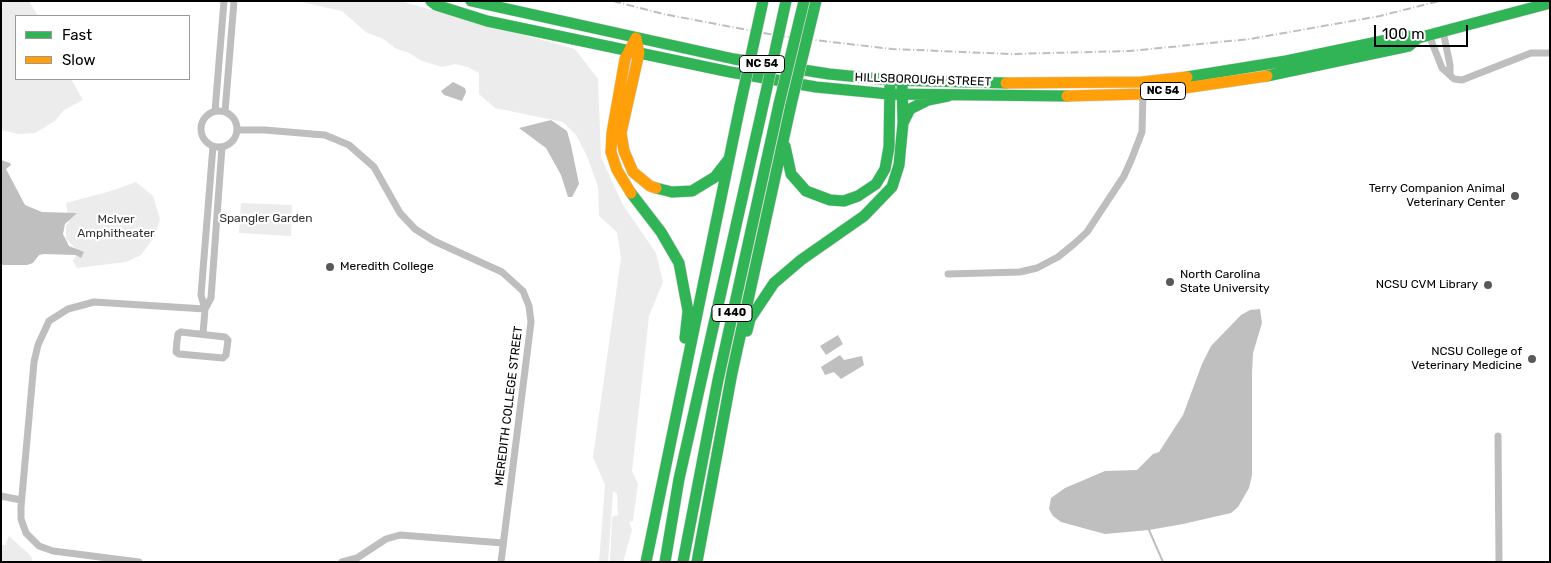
<!DOCTYPE html>
<html>
<head>
<meta charset="utf-8">
<style>
  body { margin:0 }
  #map { position:relative; width:1551px; height:563px; overflow:hidden; background:#fff; font-family:Rubik,sans-serif }
  canvas { display:block }
  .frame { position:absolute; inset:0; border:2px solid #000; pointer-events:none }
  .legend { position:absolute; left:15px; top:15px; width:175px; height:65px; box-sizing:border-box; background:#fff; border:1px solid #999; margin:0; padding:6px 9px; list-style:none; font-size:15px; color:#000 }
  .legend li { display:flex; align-items:center; gap:10px; height:25px }
  .legend b { width:25px; border:1px solid #999 }
  .scale { position:absolute; left:1374px; top:25px; width:94px; height:22px; box-sizing:border-box; border:2px solid #000; border-top:0; padding-left:6px; font-size:15px; line-height:18px; white-space:nowrap; color:#000; -webkit-text-stroke:4px #fff; paint-order:stroke }
</style>
</head>
<body>
<div id="map">
<canvas width="1551" height="563"></canvas>
<div class="frame"></div>
<ul class="legend">
<li><b style="height:6px;background:#30b455"></b>Fast</li>
<li><b style="height:6px;background:#ff9f0a"></b>Slow</li>
</ul>
<div class="scale">100 m</div>
</div>
<script>
const ctx = document.querySelector('canvas').getContext('2d');
ctx.lineJoin = 'round';
function fill(path, color) {
  ctx.fillStyle = color;
  ctx.fill(path, 'evenodd');
}
function poly(rows) {
  const path = new Path2D();
  for (const r of rows) {
    if (r.length === 3) {
      path.moveTo(r[0] + r[2], r[1]);
      path.arc(r[0], r[1], r[2], 0, 2 * Math.PI);
      continue;
    }
    path.moveTo(r[0], r[1]);
    for (let i = 2; i < r.length; i += 2) path.lineTo(r[i], r[i + 1]);
  }
  return path;
}
function strokePath(path, color, width, dash) {
  ctx.strokeStyle = color;
  ctx.lineWidth = width;
  ctx.lineCap = dash ? 'butt' : 'round';
  ctx.setLineDash(dash || []);
  ctx.stroke(path);
}
function label(font, color, halo, rows, align = 'center') {
  ctx.font = font + ' Rubik,sans-serif';
  ctx.lineWidth = 4.5;
  ctx.setLineDash([]);
  ctx.textBaseline = 'middle';
  ctx.strokeStyle = halo;
  ctx.fillStyle = color;
  for (const [text, x, y, turn = 0] of rows) {
    ctx.save();
    ctx.translate(x, y);
    ctx.rotate((+turn || 0) * Math.PI / 180);
    ctx.textAlign = isNaN(turn) ? turn : align;
    if (halo) ctx.strokeText(text, 0, 0);
    ctx.fillText(text, 0, 0);
    ctx.restore();
  }
}
fill(poly([
  [1,1,29,1,38,16,16,16,16,79,71,79,83,100,64,110,55,121,35,133,18,134,1,130],
  [297,1,400,1,575,49,598,79,601,157,623,205,656,253,663,282,649,316,632,471,638,484,633,521,629,522,632,530,623,562,610,562,612,517,618,515,617,494,613,491,608,562,599,562,605,485,593,457,621,258,617,232,599,216,598,187,587,156,576,135,563,122,495,108,479,94,479,73,468,67,455,64,442,67,422,61,409,53,395,48,382,38,367,33,342,11],
  [136,182,153,196,160,219,155,236,141,255,126,262,77,268,73,261,78,251,66,239,66,226,69,221,66,203,111,191],
  [241,203,292,205,291,236,239,233],
  [9,536,31,556,33,562,1,562,1,545,5,545]
]), '#ececec');
fill(poly([
  [453,82,465,88,466,92,462,101,444,95,441,91],
  [551,120,567,131,571,145,579,184,572,197,568,197,561,175,546,148,519,128],
  [1,160,10,163,11,165,6,169,25,205,42,212,77,213,65,224,63,234,69,246,84,252,81,258,76,255,44,254,39,255,33,263,27,265,1,265],
  [1260,309,1262,323,1253,353,1252,373,1252,475,1249,488,1238,507,1231,513,1183,524,1149,530,1105,534,1061,522,1053,516,1049,509,1051,498,1065,488,1105,471,1137,470,1153,454,1159,452,1183,415,1202,364,1211,346,1241,315,1250,310],
  [838,335,843,344,826,355,820,346],
  [840,355,844,360,862,356,864,365,841,379,834,372,825,375,821,367]
]), '#bfbfbf');
strokePath(poly([
  [1149,530,1163,562]
]), '#bfbfbf', 2);
const fast = poly([
  [431,1,436,5,487,21,730,72,816,87,889,94,1067,96],
  [471,1,734,59,829,74,890,80,1006,83],
  [1267,76,1409,46,1418,38],
  [1187,77,1286,61,1406,36,1418,38,1550,3],
  [903,123,910,109,928,100,948,96],
  [785,146,791,174,806,191,830,200,844,201,858,196,876,184,885,169,889,147,890,80],
  [656,188,672,192,692,191,715,177,729,159],
  [631,193,661,232,679,263,688,311,685,338],
  [747,331,750,319,774,283,801,260,864,216,892,187,899,165,903,123,902,80],
  [646,562,740,106],
  [665,562,679,479,764,101],
  [683,562,718,380,779,104],
  [697,562,732,373,791,105]
]);
const slow = poly([
  [636,38,639,53,621,133,624,151,633,172,650,186,656,188],
  [1006,83,1142,82,1187,77],
  [1067,96,1143,94,1267,76],
  [631,193,617,170,611,152,612,133,625,59,636,38]
]);
strokePath(fast, '#dbdbdb', 12);
strokePath(slow, '#dbdbdb', 12);
strokePath(poly([
  [1443,31,1450,65,1450,75],
  [1429,35,1442,68,1454,79,1462,80,1531,53,1550,53],
  [215,111,224,1],
  [219,129,18],
  [225,112,234,1],
  [237,130,265,130,312,134,325,135,349,145,374,167,400,213,415,229,434,241,502,272,523,291,529,306,531,322,501,562],
  [948,274,1020,272,1037,268,1058,257,1074,244,1087,232,1124,176,1132,158,1142,132,1143,92],
  [205,309,211,298,222,147],
  [181,332,225,337,228,340,226,355,223,358,179,354,176,352,177,341,178,334,181,332],
  [203,334,205,309,201,295,213,146],
  [1498,436,1499,562],
  [1,496,21,500],
  [139,562,53,551,39,546,26,533,21,519,21,507,34,362,38,345,49,321,68,309,94,302,205,309],
  [342,562,357,558,386,539,400,535,503,543]
]), '#bebebe', 7);
strokePath(fast, '#30b455', 11);
strokePath(slow, '#ff9f0a', 11);
strokePath(poly([
  [613,1,663,14,780,36,892,49,1011,54,1130,51,1250,39,1380,16,1439,1]
]), '#bebebe', 2, [8, 2.5, 1, 2.5]);
const fastBridge = poly([
  [764,101,786,1],
  [779,104,804,1],
  [791,105,816,1],
  [740,106,763,1]
]);
strokePath(fastBridge, '#dbdbdb', 12, []);
strokePath(fastBridge, '#30b455', 11);
for (const [x, y, r, color] of [
  [1515,196,5,"#595959"],
  [330,267,5,"#595959"],
  [1170,282,5,"#595959"],
  [1488,285,5,"#595959"],
  [1532,359,5,"#595959"]
]) {
  const dot = new Path2D();
  dot.arc(x, y, r, 0, 2 * Math.PI);
  ctx.fillStyle = color;
  ctx.fill(dot);
  strokePath(dot, '#fff', 2);
}
for (const [x, y, w] of [
  [762,64,45],
  [1163,91,45],
  [732,313,40]
]) {
  const box = new Path2D();
  box.roundRect(x - w / 2, y - 8.5, w, 17, 4);
  ctx.fillStyle = '#fff';
  ctx.fill(box);
  strokePath(box, '#000', 1);
}
label('bold 11px', '#000', null, [
  ["NC 54",762,64],
  ["NC 54",1163,91],
  ["I 440",732,313]
]);
label('12px', '#000', '#fff', [
  ["HILLSBOROUGH STREET",923,80,2],
  ["MEREDITH COLLEGE STREET",509,406,-83]
]);
label('12px', '#000', '#fff', [
  ["Terry Companion Animal",1505,189],
  ["Veterinary Center",1505,203],
  ["Meredith College",340,267,"left"],
  ["North Carolina",1180,275,"left"],
  ["State University",1180,289,"left"],
  ["NCSU CVM Library",1478,285],
  ["NCSU College of",1522,352],
  ["Veterinary Medicine",1522,366]
], 'right');
label('12px', '#333', '#fff', [
  ["Spangler Garden",266,219],
  ["McIver",116,220],
  ["Amphitheater",116,234]
]);
</script>
</body>
</html>
